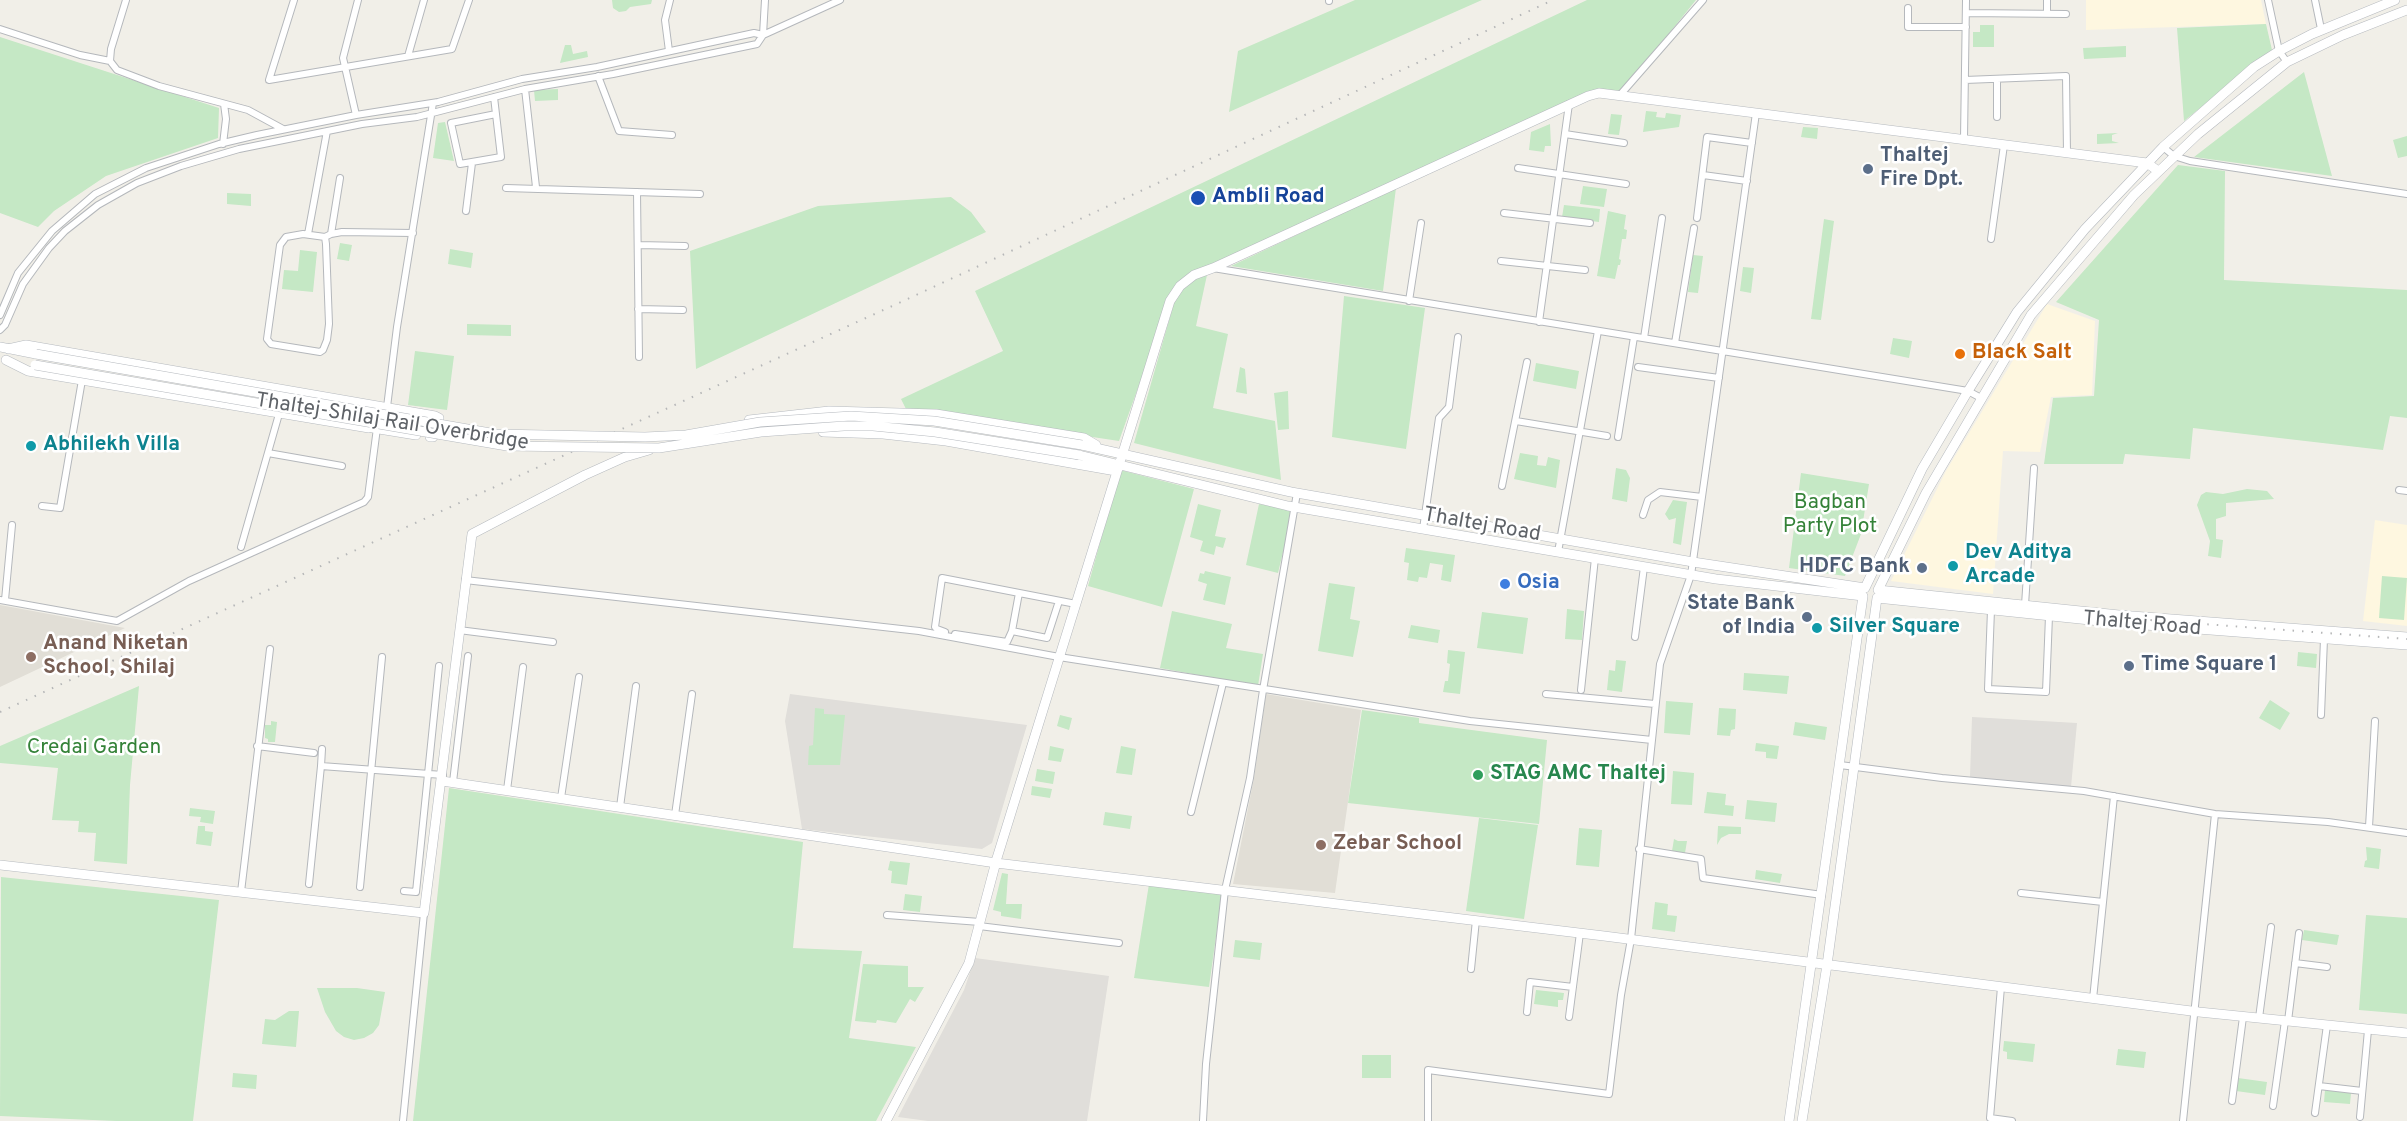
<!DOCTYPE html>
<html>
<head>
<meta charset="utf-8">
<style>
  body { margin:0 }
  canvas { display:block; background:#f1efe8 }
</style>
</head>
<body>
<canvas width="2407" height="1121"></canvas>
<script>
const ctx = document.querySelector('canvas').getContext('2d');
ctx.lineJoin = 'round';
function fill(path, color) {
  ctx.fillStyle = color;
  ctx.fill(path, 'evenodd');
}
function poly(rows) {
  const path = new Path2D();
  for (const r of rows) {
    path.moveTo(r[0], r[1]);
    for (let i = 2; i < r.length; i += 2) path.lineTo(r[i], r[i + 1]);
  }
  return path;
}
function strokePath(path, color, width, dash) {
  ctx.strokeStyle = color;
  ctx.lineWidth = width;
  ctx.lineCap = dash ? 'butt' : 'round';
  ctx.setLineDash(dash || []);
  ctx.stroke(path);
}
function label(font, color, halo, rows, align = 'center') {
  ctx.font = font + ' Overpass,sans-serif';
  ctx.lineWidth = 5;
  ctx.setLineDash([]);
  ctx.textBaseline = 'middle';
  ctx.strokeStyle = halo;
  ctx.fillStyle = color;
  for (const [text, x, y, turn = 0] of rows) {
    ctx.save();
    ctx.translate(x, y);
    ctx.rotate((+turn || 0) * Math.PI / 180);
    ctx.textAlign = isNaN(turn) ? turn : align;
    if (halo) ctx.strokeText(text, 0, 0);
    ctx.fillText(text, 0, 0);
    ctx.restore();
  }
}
fill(poly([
  [2086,0,2261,0,2266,24,2086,30],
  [2047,304,2095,321,2092,395,2051,397,2040,452,2003,451,1993,594,1891,581,1946,471],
  [2375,520,2407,525,2407,626,2363,621]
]), '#fef7e0');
fill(poly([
  [790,694,1027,725,992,843,982,849,802,829,785,721],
  [1972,717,2077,723,2071,787,1970,777],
  [975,958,1109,976,1087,1121,928,1121,898,1117,964,990]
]), '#e0deda');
fill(poly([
  [0,605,125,628,0,687],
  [1266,694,1361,710,1335,893,1233,884,1254,778]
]), '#e1ded6');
fill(poly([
  [612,0,652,0,651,4,630,7,626,11,619,12,613,8],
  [1355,0,1482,0,1229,112,1238,51],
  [1587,0,1696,0,1620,94,1599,92,1194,274,1169,301,1119,441,906,409,901,399,1003,351,975,291],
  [2266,24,2272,50,2184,121,2177,28],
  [1980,25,1994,25,1994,47,1973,47,1973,32,1980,32],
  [0,37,219,108,218,138,106,176,54,211,38,227,0,213],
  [565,45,571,45,573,54,587,51,588,57,560,63],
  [2126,46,2126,57,2084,59,2083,48],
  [2304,72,2332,176,2194,157],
  [558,89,558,100,535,101,534,90],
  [1646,111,1657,112,1656,117,1665,118,1666,113,1681,115,1679,127,1643,132],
  [1611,114,1622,115,1619,135,1608,134],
  [445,122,454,161,433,158,438,123],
  [1550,124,1551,146,1545,146,1544,152,1529,150,1531,132],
  [1803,127,1818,128,1817,139,1801,137],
  [2118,133,2112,135,2112,141,2119,143,2097,144,2097,134],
  [2407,136,2407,156,2398,158,2393,140],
  [2178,165,2225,171,2224,280,2407,290,2407,418,2390,416,2383,450,2193,428,2190,459,2125,454,2123,464,2044,464,2053,398,2094,396,2099,320,2056,302],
  [1583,186,1607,189,1604,207,1580,204],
  [1396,188,1383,291,1231,266],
  [227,193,251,194,251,206,227,204],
  [951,197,971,212,986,232,696,369,690,251,818,206],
  [1564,205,1600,209,1599,222,1562,217],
  [1608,211,1626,215,1624,229,1627,230,1626,239,1622,239,1619,259,1621,260,1620,265,1618,265,1615,279,1597,276],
  [1824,219,1834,221,1821,320,1811,319],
  [340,243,352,245,349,261,337,259],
  [450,249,473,253,471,268,448,264],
  [300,250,317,252,313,292,282,289,284,270,298,271],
  [1693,255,1703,256,1698,293,1688,292],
  [1743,267,1754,268,1751,293,1740,291],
  [1207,275,1196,326,1228,334,1213,408,1275,421,1281,480,1134,443,1174,303,1183,288,1196,279],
  [1344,296,1425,308,1406,449,1332,437],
  [467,324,511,325,511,336,467,335],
  [1893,338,1912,341,1909,358,1890,354],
  [415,351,454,356,447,410,408,405],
  [1536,363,1579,371,1576,389,1533,381],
  [1240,367,1245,369,1247,394,1236,392],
  [1288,391,1289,429,1278,430,1274,393],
  [1520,453,1538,456,1537,465,1546,466,1548,457,1560,460,1556,488,1514,479],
  [1616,468,1626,470,1630,478,1627,502,1612,499],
  [1120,470,1194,489,1162,607,1088,586],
  [1801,473,1869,484,1861,534,1845,576,1789,568],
  [2247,489,2267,491,2274,499,2226,503,2226,516,2216,519,2216,539,2223,540,2221,558,2208,556,2210,541,2197,505,2201,495,2206,492,2223,494],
  [1673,500,1687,502,1681,545,1673,543,1676,518,1669,520,1665,514],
  [1198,504,1221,510,1215,536,1226,538,1223,548,1216,546,1214,555,1200,551,1203,541,1190,537],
  [1259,504,1293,510,1278,573,1246,565],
  [1406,548,1455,555,1451,582,1441,580,1443,565,1430,563,1427,578,1419,577,1418,582,1407,580,1409,563,1404,562],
  [1205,571,1231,577,1225,605,1203,600,1207,584,1198,581,1200,573,1204,574],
  [2382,576,2407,578,2404,620,2379,618],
  [1329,583,1355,587,1350,619,1360,621,1353,657,1318,651],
  [1567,609,1584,611,1582,640,1565,639],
  [1172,611,1232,624,1226,648,1263,654,1258,686,1160,668],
  [1482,612,1528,618,1523,654,1477,648],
  [1411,625,1440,630,1438,643,1408,638],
  [1448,650,1465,652,1460,694,1443,692,1445,681,1448,681,1450,664,1447,663],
  [2298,652,2317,654,2316,668,2297,666],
  [1616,660,1626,661,1622,692,1607,690,1609,670,1615,671],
  [1744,673,1789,676,1787,694,1743,690],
  [139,686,130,785,127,864,94,861,96,833,78,832,79,821,52,820,58,768,0,763,0,746],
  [2270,700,2290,713,2280,730,2259,718],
  [1666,701,1693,703,1690,735,1664,733],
  [815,708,824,709,824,714,845,715,840,765,808,765,809,746,813,745],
  [1719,708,1736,709,1735,729,1731,730,1730,736,1717,735],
  [1362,710,1419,718,1419,723,1547,740,1539,824,1348,803],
  [1060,715,1072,718,1069,730,1057,726],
  [271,721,277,722,275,742,268,742,268,739,265,738,265,725,271,725],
  [1795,722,1827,727,1825,740,1793,735],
  [1756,743,1779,746,1777,759,1766,758,1766,752,1755,751],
  [1050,746,1064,749,1061,762,1048,760],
  [1121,746,1136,749,1132,775,1116,773],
  [1037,769,1055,772,1053,784,1035,781],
  [1673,771,1694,773,1692,805,1671,804],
  [1032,786,1052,789,1050,798,1031,795],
  [449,788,803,842,793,948,862,951,849,1038,916,1047,876,1121,413,1121],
  [1707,792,1726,794,1725,805,1734,806,1733,816,1704,813],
  [1747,800,1777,803,1775,822,1745,819],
  [190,808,215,811,213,824,200,822,201,817,189,816],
  [1105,812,1132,816,1130,829,1103,825],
  [1479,818,1538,825,1524,919,1466,911],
  [198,826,205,826,205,831,213,832,211,846,196,844],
  [1718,826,1741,827,1741,834,1729,834,1721,838,1717,845],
  [1579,828,1602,830,1599,867,1576,865],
  [1674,839,1678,841,1687,841,1685,853,1672,851],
  [2366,847,2381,849,2379,869,2364,867,2365,861,2367,860],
  [890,861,910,863,907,885,891,883,892,871,888,870],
  [1756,870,1782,874,1780,883,1755,879],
  [1002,873,1008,874,1006,904,1022,904,1021,919,1001,916,1001,912,993,910],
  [1,877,219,900,193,1121,116,1121,0,1116],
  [1149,884,1222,893,1209,987,1134,978],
  [905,894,922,896,920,912,903,910],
  [1655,902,1668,904,1667,915,1677,916,1675,932,1652,929],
  [2366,915,2407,918,2407,1014,2359,1010],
  [2304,930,2339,935,2337,945,2302,940],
  [1235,940,1262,943,1260,960,1233,957],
  [863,964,908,966,908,987,924,987,915,1002,910,999,896,1023,877,1020,876,1023,855,1021],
  [317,988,357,988,385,992,379,1025,373,1033,364,1038,354,1040,344,1037,336,1031,325,1012],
  [1536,990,1564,993,1563,1000,1558,1000,1558,1007,1534,1004],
  [289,1011,299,1011,296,1047,262,1044,265,1019,275,1020],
  [2004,1041,2035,1044,2033,1062,2007,1059,2007,1052,2003,1051],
  [2118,1049,2146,1052,2144,1068,2116,1065],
  [1362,1055,1391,1055,1391,1078,1362,1078],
  [233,1073,257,1075,256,1089,232,1087],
  [2238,1078,2267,1082,2265,1095,2236,1091],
  [2325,1090,2351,1093,2350,1104,2324,1102]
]), '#c5e8c5');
const street = poly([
  [126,0,111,49,110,61,117,70,159,86,248,110,283,129],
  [294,0,269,80,452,49,469,0],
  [2268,0,2279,51,2287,62],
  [2315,0,2321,29],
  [1329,1,1329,0],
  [1908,8,1908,27,1966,27],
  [1966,13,2066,14],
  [2047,14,2047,0],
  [0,29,80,55,110,61],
  [669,51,665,20,670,0],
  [408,56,424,0],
  [598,76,619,131,672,135],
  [1965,80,2066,76,2067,153],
  [525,89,536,187],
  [1620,95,1703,0],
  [494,97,501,157,460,164,451,123,496,114],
  [356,115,343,58,358,0],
  [1997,117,1997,79],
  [1565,134,1624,143],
  [1964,139,1966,0],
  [223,144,226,119,224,104],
  [2163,147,2174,156,2190,161,2407,194],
  [1518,168,1626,184],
  [1703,175,1747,181],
  [506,188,700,194],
  [637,192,639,357],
  [466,211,472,163],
  [1504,213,1590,223],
  [1697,218,1707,137,1752,143],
  [303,234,325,237,326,244,329,324,327,340,323,350,320,352,271,344,267,339,280,245,286,237,303,234],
  [308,234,327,131],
  [331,234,340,178],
  [325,237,331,234,342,232,413,233],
  [1991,239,2004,145],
  [638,245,685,246],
  [1501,261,1585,270],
  [1213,268,1968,391,1981,398],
  [1409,301,1421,223],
  [638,309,683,310],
  [0,315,18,273,52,231,95,194,146,168,219,144,257,135,356,115,438,102,522,79,597,67,754,33,763,35,840,0],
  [1539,322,1569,104],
  [0,330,5,325,23,284,49,248,65,231,98,205,137,183,181,166,239,149,362,124,417,117,525,89,613,74,757,44,763,35,765,0],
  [1644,338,1662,218],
  [1675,343,1694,228],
  [1638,367,1719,378],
  [387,407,397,327,433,103],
  [1516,421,1607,436],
  [1618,437,1634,337],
  [268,453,342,466],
  [1502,486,1527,362],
  [2399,490,2407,491],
  [42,506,60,508,82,380],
  [1643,515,1648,500,1660,492,1702,497],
  [1423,529,1439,418,1449,407,1458,337],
  [241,547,279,414],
  [1558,552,1598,331],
  [465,580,919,631,1059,657,1470,721,1652,740,1660,664,1691,575,1756,113],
  [1019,593,1012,631,1047,638,1059,601],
  [0,600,117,621,189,581,364,502,368,497,377,428],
  [5,600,12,525],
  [2025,605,2034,468],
  [1991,610,1988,689,2046,692,2049,616],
  [459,630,553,642],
  [945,632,937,629,935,627,942,578,1076,604],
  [955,634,1007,642,1012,631],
  [1635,637,1644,567],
  [1581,690,1595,558],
  [1546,694,1655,704],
  [2321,715,2324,639],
  [257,746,314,753],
  [1840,765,1942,778,2084,791,2215,814,2328,822,2407,833],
  [321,766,322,749],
  [453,782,468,656],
  [507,790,523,667],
  [561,798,579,677],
  [620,807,636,686],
  [1191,812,1223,683],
  [675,815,692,694],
  [2369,827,2375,721],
  [1639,849,1701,859,1703,878,1822,895],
  [309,884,321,766,443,775],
  [360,887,382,657],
  [404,891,416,892,439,666],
  [241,892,270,649],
  [2021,893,2103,902],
  [887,915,980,922],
  [979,926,1119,943],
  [2295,963,2327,967],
  [1471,969,1476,920],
  [2001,987,1990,1118,2012,1121],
  [2093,999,2114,796],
  [1527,1012,1530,982,1573,987],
  [1569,1017,1580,933],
  [2259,1018,2271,927],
  [2288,1021,2299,933],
  [2319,1086,2362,1091],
  [2232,1101,2243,1017],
  [2273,1106,2285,1021],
  [2315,1113,2327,1025],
  [2360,1117,2368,1030],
  [403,1121,424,913],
  [1203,1121,1206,1064,1225,890,1250,778,1263,690,1297,493],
  [1428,1121,1428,1070,1609,1094,1621,995,1631,939,1652,740],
  [2183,1121,2215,814]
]);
const secondary = poly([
  [2407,10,2343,35,2287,62,2198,134,2134,195,2031,315,1926,493,1878,590,2119,615,2407,637],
  [0,347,36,354],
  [8,349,26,345,435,416,439,418,438,428,433,437,430,437],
  [6,360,28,371,369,428,375,425,376,411,374,406],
  [749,420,829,411,936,414,1084,438,1096,445],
  [373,428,416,435],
  [823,432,883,434,946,441,1116,471],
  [1082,445,1291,492,1693,562,1865,588,1922,469,1968,391,2017,312,2085,229,2163,147,2254,67,2279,51,2312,34,2395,0],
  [1079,455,1288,506,1716,579,1863,596,1789,1121],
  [442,781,996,863,1604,936,2199,1012,2407,1033],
  [0,865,424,913,472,534,585,475,625,457,649,450],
  [886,1121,969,963,997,858,1170,301,1180,286,1194,275,1213,268,1588,96,1599,93,2147,163,2158,171],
  [1802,1121,1827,965,1877,598,2119,623,2407,645]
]);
strokePath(street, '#b5b8bc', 8);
strokePath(secondary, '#b6babf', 10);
strokePath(street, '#fff', 6);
strokePath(secondary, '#fff', 9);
strokePath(poly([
  [2122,618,2407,639],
  [0,712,901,302,1553,0]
]), '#b6b7b8', 2, [1.5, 8]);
const secondaryBridge = poly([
  [36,354,496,434,645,437,686,435,760,422,851,416,934,421,1082,445],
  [35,365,507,446,659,448,761,432,844,426,873,426,935,432,1079,455]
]);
strokePath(secondaryBridge, '#b6babf', 10, []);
strokePath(secondaryBridge, '#fff', 9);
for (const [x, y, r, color] of [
  [1868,169,6,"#5c6f8a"],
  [1198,198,8,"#1a4fb4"],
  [1960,354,6,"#e8710a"],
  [31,446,6,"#0f9aa8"],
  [1953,566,6,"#0f9aa8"],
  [1922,568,6,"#5c6f8a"],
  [1505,584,6,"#3f7fe0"],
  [1807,617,6,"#5c6f8a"],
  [1817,628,6,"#0f9aa8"],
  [31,657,6,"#8d6e63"],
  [2129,666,6,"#5c6f8a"],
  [1478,775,6,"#2e9e5b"],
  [1321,845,6,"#8d6e63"]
]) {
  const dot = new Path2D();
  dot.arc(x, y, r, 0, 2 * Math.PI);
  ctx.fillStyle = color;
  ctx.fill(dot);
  strokePath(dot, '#fff', 2);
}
label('bold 21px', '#4e5e75', '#fff', [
  ["Thaltej",1880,157],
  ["Fire Dpt.",1880,181],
  ["HDFC Bank",1910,568,"right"],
  ["State Bank",1795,605,"right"],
  ["of India",1795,629,"right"],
  ["Time Square 1",2141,666]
], 'left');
label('bold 21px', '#164399', '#fff', [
  ["Ambli Road",1212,198]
], 'left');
label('bold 21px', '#c56008', '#fff', [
  ["Black Salt",1972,354]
], 'left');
label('21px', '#5f6368', '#fff', [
  ["Thaltej-Shilaj Rail Overbridge",392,423,9],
  ["Thaltej Road",1482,526,10],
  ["Thaltej Road",2142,625,5]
]);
label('bold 21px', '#0d838f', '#fff', [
  ["Abhilekh Villa",43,446],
  ["Dev Aditya",1965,554],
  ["Arcade",1965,578],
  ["Silver Square",1829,628]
], 'left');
label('21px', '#348238', '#fff', [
  ["Bagban",1830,504],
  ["Party Plot",1830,528],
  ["Credai Garden",94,749]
]);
label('bold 21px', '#366cbe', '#fff', [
  ["Osia",1517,584]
], 'left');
label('bold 21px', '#785e54', '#fff', [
  ["Anand Niketan",43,645],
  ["School, Shilaj",43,669],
  ["Zebar School",1333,845]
], 'left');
label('bold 21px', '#27864d', '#fff', [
  ["STAG AMC Thaltej",1490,775]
], 'left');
</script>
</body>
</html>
